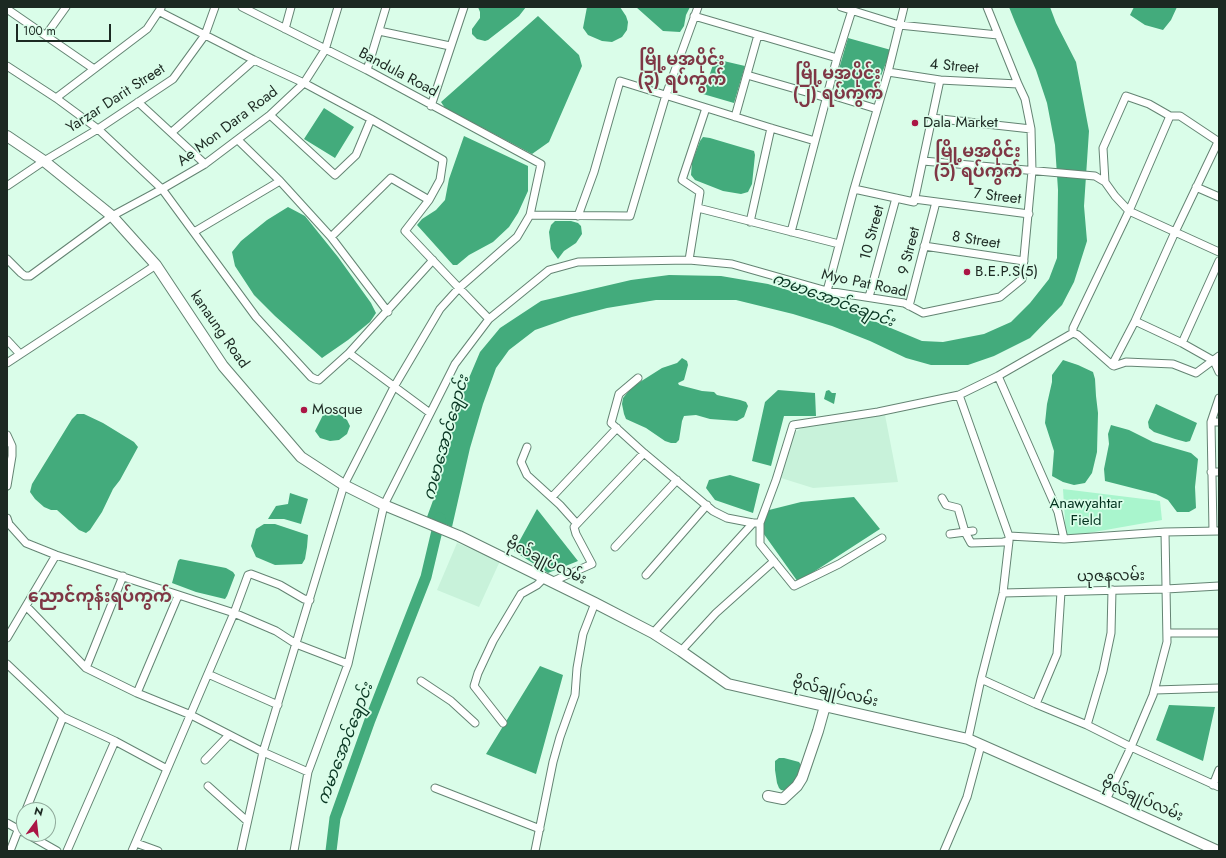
<!DOCTYPE html>
<html>
<head>
<meta charset="utf-8">
<style>
  body { margin:0 }
  #map { position:relative; width:1226px; height:858px; overflow:hidden; background:#dafde9; font-family:Jost,sans-serif }
  canvas { display:block }
  .frame { position:absolute; inset:0; border:8px solid #1c2922; pointer-events:none }
  .north { position:absolute; left:16px; top:802px; width:40px; height:40px; box-sizing:border-box; background:#dafde9; border:1px solid #8ea899; border-radius:50%; rotate:15deg; font-size:11px; font-weight:700; line-height:16px; text-align:center; color:#1c2922 }
  .north::after { content:''; display:block; margin:auto; width:14px; height:18px; background:#aa1645; clip-path:polygon(50% 0,100% 100%,50% 72%,0 100%) }
  .scale { position:absolute; left:16px; top:24px; width:95px; height:18px; box-sizing:border-box; border:2px solid #1c2922; border-top:0; padding-left:5px; font-size:12px; line-height:14px; white-space:nowrap; color:#1c2922; -webkit-text-stroke:3px #dafde9; paint-order:stroke }
</style>
</head>
<body>
<div id="map">
<canvas width="1226" height="858"></canvas>
<div class="frame"></div>
<div class="north">N</div>
<div class="scale">100 m</div>
</div>
<script>
const ctx = document.querySelector('canvas').getContext('2d');
ctx.lineJoin = 'round';
function fill(path, color) {
  ctx.fillStyle = color;
  ctx.fill(path, 'evenodd');
}
function poly(rows) {
  const path = new Path2D();
  for (const r of rows) {
    path.moveTo(r[0], r[1]);
    for (let i = 2; i < r.length; i += 2) path.lineTo(r[i], r[i + 1]);
  }
  return path;
}
function strokePath(path, color, width, dash) {
  ctx.strokeStyle = color;
  ctx.lineWidth = width;
  ctx.lineCap = dash ? 'butt' : 'round';
  ctx.setLineDash(dash || []);
  ctx.stroke(path);
}
function label(font, color, halo, rows, align = 'center') {
  ctx.font = font + ' Jost,"Noto Sans Myanmar",sans-serif';
  ctx.lineWidth = 3.5;
  ctx.setLineDash([]);
  ctx.textBaseline = 'middle';
  ctx.strokeStyle = halo;
  ctx.fillStyle = color;
  for (const [text, x, y, turn = 0] of rows) {
    ctx.save();
    ctx.translate(x, y);
    ctx.rotate((+turn || 0) * Math.PI / 180);
    ctx.textAlign = isNaN(turn) ? turn : align;
    if (halo) ctx.strokeText(text, 0, 0);
    ctx.fillText(text, 0, 0);
    ctx.restore();
  }
}
fill(poly([
  [885,415,898,482,813,488,781,478,795,432,806,426],
  [457,543,500,561,479,607,437,590]
]), '#c8f2da');
fill(poly([
  [1063,489,1160,501,1162,520,1066,537]
]), '#a9f5cd');
fill(poly([
  [478,7,526,7,519,16,488,40,485,41,477,39,472,34,472,29,480,18,480,12],
  [587,7,620,7,626,16,628,22,627,30,622,37,612,42,602,41,588,35,583,28],
  [636,7,690,7,686,15,684,26,680,32,663,31],
  [1009,7,1050,7,1056,23,1076,62,1089,131,1084,206,1087,241,1074,282,1062,305,1030,338,994,356,968,365,931,365,906,358,870,341,832,326,793,314,736,300,656,300,607,308,572,317,535,330,509,350,496,368,483,404,470,448,452,527,427,517,435,495,450,430,466,385,480,352,500,328,541,301,631,280,669,275,721,276,768,284,833,304,922,341,943,342,984,334,1011,322,1030,303,1049,279,1057,258,1058,190,1055,145,1047,103,1036,70,1015,22],
  [1134,7,1177,7,1171,20,1163,30,1145,25,1130,15],
  [538,16,579,55,582,66,549,142,532,154,445,108,441,102],
  [848,38,891,50,872,99,834,86],
  [715,59,745,66,734,103,703,94],
  [324,108,354,127,335,158,304,139],
  [464,136,528,166,528,191,518,213,509,227,493,242,469,255,457,265,453,265,417,225,422,219,436,210,445,200,449,179],
  [703,137,710,138,754,151,755,155,752,184,748,192,741,194,723,191,695,180,691,175,692,162,700,141],
  [288,207,305,216,338,257,371,303,376,313,370,322,348,340,322,358,275,316,254,295,235,266,232,252,241,241,267,220],
  [555,221,571,221,578,223,581,226,582,234,576,243,564,251,558,259,551,249,549,232,551,225],
  [682,358,687,361,688,365,684,380,678,383,679,385,702,391,714,392,717,395,740,400,746,402,748,406,744,417,737,421,710,419,696,415,684,416,682,421,679,440,676,443,671,443,665,441,646,428,626,419,624,414,622,404,623,398,632,387,662,368,677,363],
  [1063,360,1078,365,1093,372,1095,379,1096,396,1098,413,1097,452,1092,473,1085,483,1074,485,1063,482,1052,476,1054,451,1045,423,1047,404,1052,382,1052,375],
  [778,390,815,393,816,416,784,416,771,466,752,461,765,402],
  [829,390,832,393,836,393,834,404,824,399,826,391],
  [1156,404,1197,423,1190,441,1186,442,1175,439,1154,432,1149,428,1148,422],
  [335,411,347,420,350,426,347,434,339,440,330,441,320,438,315,431,324,413],
  [77,414,84,414,103,423,134,442,138,447,120,480,113,489,102,512,90,530,86,533,79,530,57,510,51,510,44,507,35,499,30,492,32,484,72,419],
  [1111,425,1129,430,1153,442,1191,453,1198,459,1195,487,1196,508,1189,512,1177,512,1168,500,1156,494,1105,481,1104,469,1109,444,1108,434],
  [730,475,760,484,753,513,715,500,706,488,709,480],
  [290,493,308,499,301,524,284,519,268,519,276,506,288,504],
  [854,497,880,529,798,582,761,530,769,510,801,502],
  [537,509,578,561,548,573,514,551],
  [264,524,275,524,308,535,307,547,305,559,302,564,275,565,256,557,251,546,256,529],
  [180,559,226,568,233,572,235,575,227,596,225,599,196,592,172,583,178,561],
  [540,666,563,675,536,774,486,754],
  [1169,705,1215,707,1203,761,1156,740],
  [779,758,784,758,799,762,801,765,800,773,792,788,787,791,781,790,779,788,777,783,775,770,775,761]
]), '#43ab7c');
strokePath(poly([
  [331,851,335,818,370,720,426,577,440,518]
]), '#43ab7c', 11);
const street = poly([
  [841,7,899,25,998,35],
  [7,9,94,69],
  [160,12,254,60,304,83,371,119,443,160,440,180,429,200,405,231,459,288,489,319],
  [694,16,837,58],
  [285,29,291,7],
  [379,31,450,46],
  [46,35,66,7],
  [7,66,56,98,98,129,162,189,256,317,311,377,315,379,319,380,349,353,433,260],
  [367,70,386,7],
  [888,72,940,80,1018,84],
  [747,75,827,98],
  [828,94,877,109],
  [56,98,147,29,161,8],
  [138,102,205,164],
  [431,106,464,7],
  [270,115,335,175,356,155,371,119],
  [1170,116,1129,211,1073,328,1073,333,1078,335,1112,365,1114,366,1126,362,1173,364,1196,373,1219,356],
  [735,117,758,35],
  [932,118,1031,129],
  [172,132,254,60],
  [238,140,280,181,331,237,388,312],
  [1219,142,1180,116,1170,116,1149,104,1126,96,1103,148,1105,182,1115,196,1129,211,1219,252],
  [923,161,1095,176,1105,182],
  [7,186,44,161,98,129,173,79,205,35,215,7],
  [1196,187,1219,197],
  [854,189,914,202,940,80],
  [914,199,1029,214],
  [698,208,839,244],
  [530,215,630,216,666,95,698,7],
  [578,216,594,172,620,81,771,128,815,141],
  [750,222,771,128],
  [194,232,280,181],
  [791,232,837,58,853,7],
  [331,237,391,178,429,200],
  [924,246,1024,261],
  [7,259,21,273,25,276,30,276,112,216,162,189,205,164,270,115,304,83,325,50,338,7],
  [689,260,700,192,682,180,706,108],
  [827,291,854,189,888,72,904,7],
  [869,297,896,198],
  [909,306,936,202],
  [1135,321,1182,343,1214,361,1219,372],
  [7,340,20,354],
  [1182,343,1219,261],
  [349,353,430,413],
  [7,363,156,265],
  [1112,365,1135,321,1175,232,1218,142],
  [998,376,1058,512,1064,539],
  [638,378,619,394,611,423,644,453],
  [959,395,1009,536,1009,541,1003,593,981,679,968,739],
  [1211,422,1219,422],
  [7,435,12,446,12,456,7,486],
  [527,447,521,462,527,475,560,505,577,524],
  [1211,472,1219,472],
  [552,497,617,428],
  [942,498,946,505,958,508,965,532,971,543,1003,542,1009,541],
  [7,518,9,524,26,543,56,555,234,613,276,631,296,644,348,664],
  [760,523,760,544,794,586,839,564,882,538],
  [1213,531,1211,422,1219,398],
  [950,534,973,531],
  [1009,536,1064,539,1165,532,1219,531],
  [615,547,677,480],
  [646,575,707,505],
  [551,582,592,564,576,534,574,527,644,453,713,511,727,518,753,523,760,523,776,480,793,425,878,412,959,395,998,376,1073,333],
  [1003,593,1166,589,1219,586],
  [26,606,86,668,137,693,191,715,263,752,308,772],
  [653,633,753,523],
  [1167,633,1219,633],
  [7,638,56,555],
  [681,651,716,613,774,561],
  [7,664,63,717,115,741,167,769],
  [86,668,123,576],
  [208,674,278,705],
  [981,679,1036,704,1087,725,1131,747,1219,787],
  [421,681,451,701,475,723],
  [1155,690,1219,688],
  [137,693,178,596],
  [1036,704,1057,654,1061,592],
  [503,723,474,686,478,673,493,641,521,594,537,585,544,578],
  [1087,725,1103,671,1111,633,1112,590],
  [205,760,229,735],
  [1213,785,1219,770],
  [208,786,247,821],
  [435,788,540,829],
  [1106,800,1131,747,1153,695,1167,642,1165,532],
  [26,810,63,717],
  [7,823,23,832],
  [27,834,57,851],
  [136,843,158,851],
  [10,851,24,815],
  [67,851,115,741],
  [132,851,234,613,248,575,251,574,280,585,304,599,310,600],
  [241,851,263,752,344,485,394,387,440,309,459,288,517,237,530,215,541,164,367,70,242,7],
  [294,851,308,772,348,664,384,505,455,364,489,319,549,270,578,262,689,260,732,264,827,291,904,303,923,313,1000,297,1022,279,1032,171,1031,129,1025,99,1018,84,987,7],
  [535,851,553,762,560,737,575,695,577,668,583,634,595,603],
  [944,851,967,797,981,745]
]);
const secondary = poly([
  [7,136,44,161,112,216,156,265,223,366,301,457,344,485,384,505,459,536,595,603,653,633,681,651,728,684,968,739,1106,800,1218,851],
  [768,796,783,799,797,786,802,778,818,731,825,706]
]);
strokePath(street, '#648473', 9);
strokePath(secondary, '#648473', 12);
strokePath(street, '#fff', 7);
strokePath(secondary, '#fff', 10);
for (const [x, y, r, color] of [
  [915,123,4,"#aa1645"],
  [967,272,4,"#aa1645"],
  [304,410,4,"#aa1645"]
]) {
  const dot = new Path2D();
  dot.arc(x, y, r, 0, 2 * Math.PI);
  ctx.fillStyle = color;
  ctx.fill(dot);
  strokePath(dot, '#dafde9', 1.5);
}
label('15px', '#1c2922', '#dafde9', [
  ["4 Street",954,67,5],
  ["Bandula Road",398,73,28],
  ["Yarzar Darit Street",116,99,-33],
  ["Ae Mon Dara Road",228,127,-37],
  ["7 Street",997,197,7],
  ["10 Street",873,233,-75],
  ["8 Street",976,241,9],
  ["9 Street",910,251,-76],
  ["Myo Pat Road",864,284,12],
  ["kanaung Road",219,330,55],
  ["ဗိုလ်ချုပ်လမ်း",546,562,26],
  ["ယုဇနလမ်း",1111,577,-1],
  ["ဗိုလ်ချုပ်လမ်း",835,693,13],
  ["ဗိုလ်ချုပ်လမ်း",1142,800,24]
]);
label('15px', '#1c2922', '#dafde9', [
  ["Dala Market",923,123],
  ["B.E.P.S(5)",975,272],
  ["Mosque",312,410]
], 'left');
label('15px', '#03321f', '#dafde9', [
  ["Anawyahtar",1086,504],
  ["Field",1086,521]
]);
label('italic 16px', '#083622', '#dafde9', [
  ["ကမာအောင်ချောင်း",833,301,20],
  ["ကမာအောင်ချောင်း",447,438,-74],
  ["ကမာအောင်ချောင်း",346,744,-69]
]);
label('bold 17px', '#7f3745', '#dafde9', [
  ["မြို့မအပိုင်း",682,61],
  ["(၃) ရပ်ကွက်",682,81],
  ["မြို့မအပိုင်း",838,75],
  ["(၂) ရပ်ကွက်",838,95],
  ["မြို့မအပိုင်း",978,153],
  ["(၁) ရပ်ကွက်",978,173],
  ["ညောင်ကုန်းရပ်ကွက်",100,598]
]);
</script>
</body>
</html>
